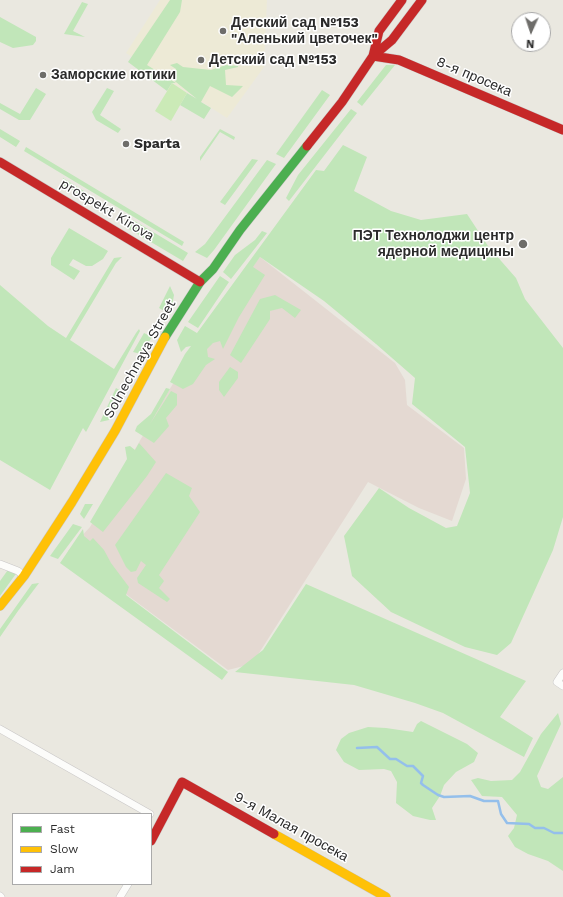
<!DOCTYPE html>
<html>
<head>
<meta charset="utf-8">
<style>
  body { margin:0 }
  #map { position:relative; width:563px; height:897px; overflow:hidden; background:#eae8e0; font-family:"Work Sans",sans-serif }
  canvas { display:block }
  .legend { position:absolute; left:12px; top:813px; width:140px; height:72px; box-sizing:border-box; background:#fff; border:1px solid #aaa; margin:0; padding:5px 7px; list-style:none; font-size:12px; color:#2b2b2b }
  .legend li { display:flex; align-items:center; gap:8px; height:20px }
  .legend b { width:20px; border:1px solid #aaa }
  .north { position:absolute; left:511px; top:12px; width:40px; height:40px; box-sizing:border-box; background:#fff; border:1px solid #aaa; border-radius:50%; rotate:183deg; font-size:11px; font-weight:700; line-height:16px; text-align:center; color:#2b2b2b }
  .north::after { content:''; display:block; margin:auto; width:14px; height:18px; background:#6e6d6a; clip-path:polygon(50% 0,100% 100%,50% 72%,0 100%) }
</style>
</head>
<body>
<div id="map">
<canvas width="563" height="897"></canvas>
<ul class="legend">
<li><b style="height:5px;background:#4caf50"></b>Fast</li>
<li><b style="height:5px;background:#ffc107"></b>Slow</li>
<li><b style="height:5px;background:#c62828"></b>Jam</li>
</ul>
<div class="north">N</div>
</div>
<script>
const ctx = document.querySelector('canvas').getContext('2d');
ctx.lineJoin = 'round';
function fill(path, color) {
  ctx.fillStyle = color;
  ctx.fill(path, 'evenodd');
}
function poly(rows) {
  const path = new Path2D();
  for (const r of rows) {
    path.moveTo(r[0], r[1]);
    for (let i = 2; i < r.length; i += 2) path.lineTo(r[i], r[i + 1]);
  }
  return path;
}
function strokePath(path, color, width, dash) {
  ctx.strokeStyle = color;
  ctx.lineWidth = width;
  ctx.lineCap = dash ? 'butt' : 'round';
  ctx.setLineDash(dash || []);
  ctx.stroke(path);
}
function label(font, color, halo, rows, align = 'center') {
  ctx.font = font + ' "Work Sans",sans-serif';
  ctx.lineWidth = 3;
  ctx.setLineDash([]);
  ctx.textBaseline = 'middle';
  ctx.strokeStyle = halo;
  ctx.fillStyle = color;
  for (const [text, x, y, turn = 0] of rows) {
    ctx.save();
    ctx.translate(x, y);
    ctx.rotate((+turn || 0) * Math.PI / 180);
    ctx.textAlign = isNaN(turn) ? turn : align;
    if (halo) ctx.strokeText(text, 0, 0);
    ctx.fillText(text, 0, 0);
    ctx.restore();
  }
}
fill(poly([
  [160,0,267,0,264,67,227,118,126,53]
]), '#edead6');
fill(poly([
  [260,257,395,363,405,380,407,405,464,448,466,479,452,521,419,508,368,482,252,664,228,670,68,551,90,527,171,387,211,323]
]), '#e4d9d2');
fill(poly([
  [170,0,182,0,180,12,147,65,176,83,172,83,167,91,128,62],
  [82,2,88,4,73,31,85,37,64,34],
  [0,17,36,37,36,41,33,45,13,48,0,42],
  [177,63,183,67,211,70,226,65,238,66,238,67,225,70,226,85,243,86,232,97,210,86,201,102,211,108,204,119,180,105,187,93,197,99,171,78,176,69,170,65],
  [386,65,395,65,362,106,357,102],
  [36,88,46,94,30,120,19,120,0,109,0,103,20,114],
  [107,88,114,91,100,115,121,129,118,133,96,120,92,112],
  [322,90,330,95,284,158,276,154],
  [351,109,357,113,289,201,286,198,298,175],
  [0,129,20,141,16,147,0,137],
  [220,129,235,137,234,140,220,132,200,161,200,157],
  [343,145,367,157,354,191,391,211,421,220,467,214,488,246,516,278,525,299,563,348,563,517,553,550,511,643,497,655,465,647,391,612,352,576,344,536,379,488,409,508,446,528,457,526,470,493,465,447,412,404,415,378,376,344,324,301,260,257,253,267,265,275,239,317,223,349,220,341,213,343,207,349,208,357,215,359,206,365,193,384,183,389,170,382,185,354,191,346,186,347,181,352,177,340,185,326,197,333,316,170,324,171],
  [26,147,184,242,182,246,24,151],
  [252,159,258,160,225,205,220,202],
  [267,160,276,164,214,250,207,258,195,252,205,244],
  [63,178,87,193,85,197,63,185],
  [133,220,188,253,183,261,129,229],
  [69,228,108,251,103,259,92,266,86,266,73,259,69,265,80,271,74,280,51,265,51,258],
  [262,231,267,233,231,279,223,272,235,255,255,240],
  [122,257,116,263,70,340,114,369,136,333,139,329,140,331,86,432,83,428,50,490,0,460,0,285,48,326,66,338,114,258],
  [220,276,229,282,198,328,188,322],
  [170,286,174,295,172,306,168,313,159,308],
  [275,295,301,310,295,318,282,308,270,311,270,319,241,363,230,355,260,299],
  [144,333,152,337,141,354,133,352],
  [230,367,238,372,238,378,224,397,219,390,219,382],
  [116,388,121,391,109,420,100,422],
  [166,388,170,389,150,424,171,391,177,394,177,405,166,418,169,426,154,443,135,431,137,426,151,414],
  [139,443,156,462,147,476,103,532,90,522,127,459,125,447,130,446,135,450],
  [166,473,192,488,189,496,200,512,159,575,164,581,159,588,170,599,167,602,138,583,137,578,146,565,141,561,136,571,131,572,126,567,115,545],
  [85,504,93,504,84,519,80,514],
  [73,524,82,527,58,559,50,556],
  [83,529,84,536,90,541,93,538,104,550,111,563,129,587,126,595,228,672,222,680,60,563],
  [10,567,18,571,0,596,0,581],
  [39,583,18,611,0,637,0,629,32,584],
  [306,584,526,681,500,717,533,738,524,757,443,713,415,703,354,685,235,672,263,650],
  [558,713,561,724,537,776,541,787,548,789,563,777,563,871,548,861,528,854,515,847,508,836,514,828,517,815,502,797,482,796,471,780,478,778,491,781,512,780,520,772,541,734],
  [421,721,467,744,478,753,474,762,456,772,444,785,440,796,432,808,436,820,430,820,413,816,396,803,397,782,391,771,384,769,359,770,344,762,336,750,341,739,349,733,368,727,386,728,413,732,417,724]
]), '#c1e6b9');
fill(poly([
  [172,83,187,93,171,121,155,111]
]), '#cbeab7');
strokePath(poly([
  [357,748,377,747,390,759,396,759,407,766,413,766,423,776,421,783,423,785,438,795,444,797,470,796,484,801,498,801,501,814,507,823,529,824,535,828,544,828,554,833,563,833]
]), '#94bfeb', 2.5);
const street = poly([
  [0,564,18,571,24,576],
  [563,673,557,682,563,686],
  [0,729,150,814],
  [0,896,1,897],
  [120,897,128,884]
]);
const fast = poly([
  [165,337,200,282,213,269,240,230,307,146]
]);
const slow = poly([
  [0,606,24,576,72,502,115,431,165,337],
  [274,834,386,897]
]);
const jam = poly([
  [373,56,399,60,563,130],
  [373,56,379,31,402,0],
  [307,146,342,102,373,56,392,40,422,0],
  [0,162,200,282],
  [151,841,182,782,274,834]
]);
strokePath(street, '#c8c6c6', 8);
strokePath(fast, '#c8c6c6', 10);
strokePath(slow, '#c8c6c6', 10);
strokePath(jam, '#c8c6c6', 10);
strokePath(street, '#fcfcfa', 7);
strokePath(fast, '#4caf50', 9);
strokePath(slow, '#ffc107', 9);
strokePath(jam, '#c62828', 9);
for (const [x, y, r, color] of [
  [223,31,4,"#6e6d6a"],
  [201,60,4,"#6e6d6a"],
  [43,75,4,"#6e6d6a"],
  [126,144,4,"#6e6d6a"],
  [523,244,5,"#6e6d6a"]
]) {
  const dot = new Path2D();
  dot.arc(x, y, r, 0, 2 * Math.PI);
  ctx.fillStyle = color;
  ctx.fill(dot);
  strokePath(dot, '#fff', 1.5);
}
label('bold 14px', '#2b2b2b', '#fff', [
  ["Детский сад №153",231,23],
  ["\"Аленький цветочек\"",231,39],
  ["Детский сад №153",209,60],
  ["Заморские котики",51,75],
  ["Sparta",134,144],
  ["ПЭТ Технолоджи центр",514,236,"right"],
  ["ядерной медицины",514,252,"right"]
], 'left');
label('14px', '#2b2b2b', '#fff', [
  ["8-я просека",474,77,23],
  ["prospekt Kirova",107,210,31],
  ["Solnechnaya Street",140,359,-61],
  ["9-я Малая просека",291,827,29]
]);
</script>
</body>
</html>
